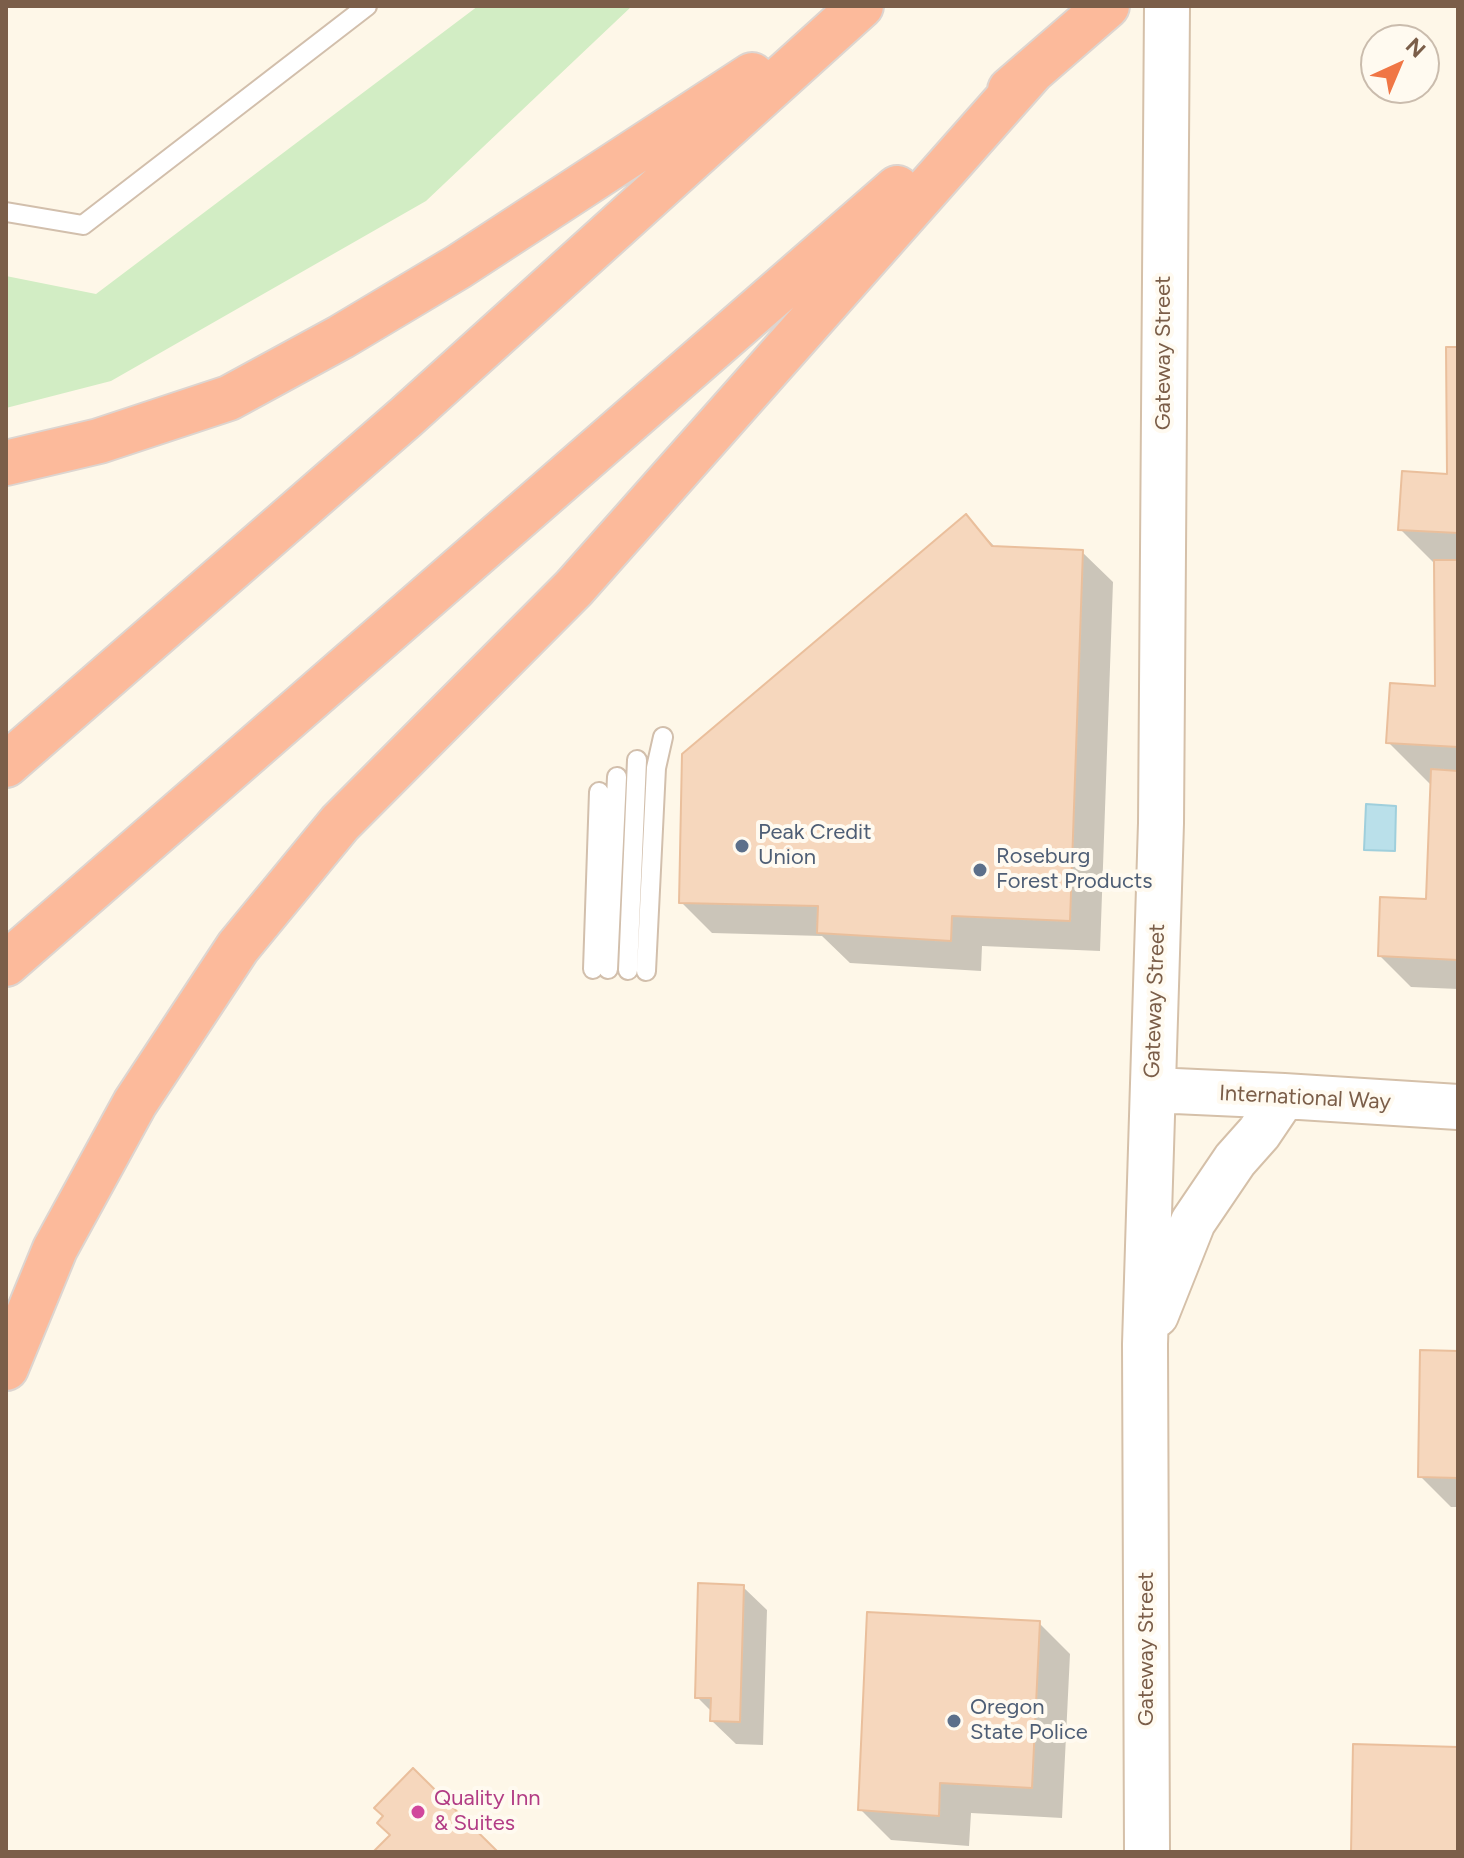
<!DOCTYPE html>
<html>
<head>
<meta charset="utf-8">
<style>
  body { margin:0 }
  #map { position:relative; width:1464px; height:1858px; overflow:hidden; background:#fef7e8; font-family:Figtree,sans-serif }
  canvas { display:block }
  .frame { position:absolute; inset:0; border:8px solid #7b5e49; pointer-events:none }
  .north { position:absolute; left:1360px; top:24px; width:80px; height:80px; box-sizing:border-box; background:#fffaf0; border:2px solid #cabcad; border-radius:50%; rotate:44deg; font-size:22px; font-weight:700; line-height:32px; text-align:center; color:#7b5e49 }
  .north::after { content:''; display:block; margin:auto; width:28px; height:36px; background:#f07645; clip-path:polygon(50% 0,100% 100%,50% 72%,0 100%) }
</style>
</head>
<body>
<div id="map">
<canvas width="1464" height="1858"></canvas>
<div class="frame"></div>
<div class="north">N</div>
</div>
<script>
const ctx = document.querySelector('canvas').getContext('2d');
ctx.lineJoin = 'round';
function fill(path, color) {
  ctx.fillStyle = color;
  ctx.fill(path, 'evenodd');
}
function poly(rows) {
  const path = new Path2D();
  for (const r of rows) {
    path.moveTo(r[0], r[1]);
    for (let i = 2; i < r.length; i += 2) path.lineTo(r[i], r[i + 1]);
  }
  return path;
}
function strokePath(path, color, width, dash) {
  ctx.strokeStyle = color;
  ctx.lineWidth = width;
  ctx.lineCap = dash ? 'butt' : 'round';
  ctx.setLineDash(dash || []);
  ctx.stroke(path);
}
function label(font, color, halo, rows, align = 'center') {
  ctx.font = font + ' Figtree,sans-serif';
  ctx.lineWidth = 8;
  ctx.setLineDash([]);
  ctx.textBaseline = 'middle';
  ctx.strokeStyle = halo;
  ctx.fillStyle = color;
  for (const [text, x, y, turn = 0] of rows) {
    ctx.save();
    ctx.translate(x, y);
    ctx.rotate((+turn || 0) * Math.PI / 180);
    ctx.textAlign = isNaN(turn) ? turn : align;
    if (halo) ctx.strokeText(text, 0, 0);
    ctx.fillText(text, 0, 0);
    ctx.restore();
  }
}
fill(poly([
  [478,6,632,6,426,201,111,381,6,408,6,276,96,294]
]), '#d2edc4');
const water = poly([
  [1366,804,1396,806,1395,851,1364,850,1366,804]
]);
fill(water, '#bae0ea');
strokePath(water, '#9fcfdc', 2);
fill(poly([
  [1458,349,1458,989,1411,987,1380,956,1428,901,1432,786,1388,742,1437,688,1436,565,1400,529,1449,476],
  [966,517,997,549,1082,552,1113,582,1100,951,982,946,981,971,850,963,822,936,712,933,681,902],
  [1458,1353,1458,1507,1451,1507,1420,1476],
  [743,1587,767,1610,763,1745,736,1744,712,1721,713,1713,697,1697],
  [1039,1623,1070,1654,1062,1818,971,1813,969,1846,891,1840,860,1809]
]), '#0003');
const building = poly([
  [1446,347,1458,347,1458,533,1398,530,1402,471,1447,474,1446,347],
  [966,514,992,546,1083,550,1070,921,952,916,951,941,817,933,818,906,679,903,682,754,966,514],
  [1434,560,1458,560,1458,747,1386,743,1390,683,1435,686,1434,560],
  [1431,769,1458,771,1458,960,1378,956,1380,897,1426,899,1431,769],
  [1420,1350,1458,1351,1458,1478,1418,1477,1420,1350],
  [698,1583,744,1585,740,1722,710,1721,711,1698,695,1698,698,1583],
  [867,1612,1040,1621,1032,1788,940,1783,939,1816,858,1810,867,1612],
  [1353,1744,1458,1747,1458,1852,1351,1852,1353,1744],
  [413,1768,498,1852,373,1852,390,1835,377,1823,383,1816,374,1808,413,1768]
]);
fill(building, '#f6d7bd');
strokePath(building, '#eabf9c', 2);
const lane = poly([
  [6,212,83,225,367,6],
  [593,969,599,792],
  [608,969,617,777],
  [628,970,637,760],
  [646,971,656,768,663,737]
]);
const secondary = poly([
  [1153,1090,1284,1096,1458,1107],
  [1156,1315,1193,1222,1235,1160,1259,1133,1284,1096],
  [1147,1852,1145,1344,1161,823,1167,6]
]);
const highway = poly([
  [1010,90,1107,6],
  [6,463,99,441,229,398,341,337,458,267,752,75],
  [6,765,406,417,861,6],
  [6,964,897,188],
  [6,1368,55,1249,135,1103,238,947,340,823,574,588,1033,70]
]);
strokePath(lane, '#d2bfac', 22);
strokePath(secondary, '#d5c0a9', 48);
strokePath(highway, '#ddd5d0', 48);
strokePath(lane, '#fff', 18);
strokePath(secondary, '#fff', 44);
strokePath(highway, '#fcba9b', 44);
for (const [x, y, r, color] of [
  [742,846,8,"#5c6f8a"],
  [980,870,8,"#5c6f8a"],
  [954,1721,8,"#5c6f8a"],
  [418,1812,8,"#d1479c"]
]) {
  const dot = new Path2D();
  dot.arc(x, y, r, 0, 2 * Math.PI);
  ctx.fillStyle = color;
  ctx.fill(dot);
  strokePath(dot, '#fffaf0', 3);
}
label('22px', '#7b5e49', '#fffaf0', [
  ["Gateway Street",1164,353,-90],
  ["Gateway Street",1155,1001,-88],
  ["International Way",1305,1098,3],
  ["Gateway Street",1147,1649,-90]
]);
label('22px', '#4e5e75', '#fffaf0', [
  ["Peak Credit",758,833],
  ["Union",758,858],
  ["Roseburg",996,857],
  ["Forest Products",996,882],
  ["Oregon",970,1708],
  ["State Police",970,1733]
], 'left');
label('22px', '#b23c85', '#fffaf0', [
  ["Quality Inn",434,1799],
  ["& Suites",434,1824]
], 'left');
</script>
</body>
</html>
